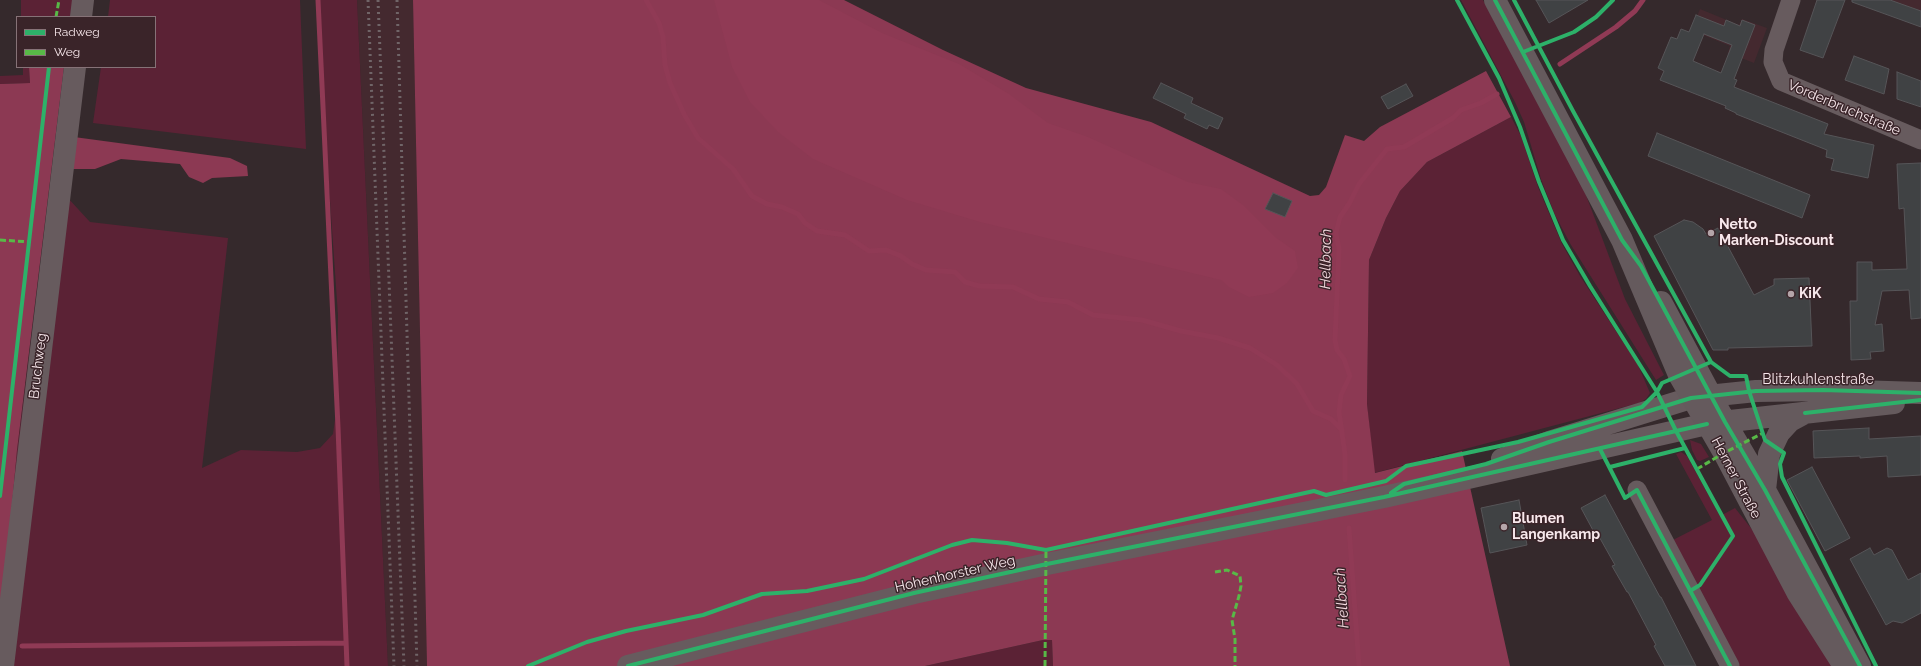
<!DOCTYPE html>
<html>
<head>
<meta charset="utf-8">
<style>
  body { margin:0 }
  #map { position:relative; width:1921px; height:666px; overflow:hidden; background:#35292c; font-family:Raleway,sans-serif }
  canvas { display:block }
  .legend { position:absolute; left:16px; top:16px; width:140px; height:52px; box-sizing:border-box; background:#3a2429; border:1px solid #867277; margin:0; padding:5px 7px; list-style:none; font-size:12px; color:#f8e8ec }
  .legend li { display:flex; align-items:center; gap:8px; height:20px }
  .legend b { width:20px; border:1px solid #867277 }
</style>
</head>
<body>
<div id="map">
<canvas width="1921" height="666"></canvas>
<ul class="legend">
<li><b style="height:5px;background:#2db169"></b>Radweg</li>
<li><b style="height:5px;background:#58b947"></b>Weg</li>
</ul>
</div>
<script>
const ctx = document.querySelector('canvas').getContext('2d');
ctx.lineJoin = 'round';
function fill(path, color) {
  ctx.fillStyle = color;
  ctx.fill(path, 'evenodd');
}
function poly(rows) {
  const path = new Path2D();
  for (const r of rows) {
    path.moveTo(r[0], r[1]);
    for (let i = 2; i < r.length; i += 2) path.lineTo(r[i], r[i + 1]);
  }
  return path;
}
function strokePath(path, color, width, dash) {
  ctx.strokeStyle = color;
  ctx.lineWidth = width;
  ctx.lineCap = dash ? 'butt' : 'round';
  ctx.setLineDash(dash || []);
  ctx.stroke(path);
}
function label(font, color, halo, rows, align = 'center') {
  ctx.font = font + ' Raleway,sans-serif';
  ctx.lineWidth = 3;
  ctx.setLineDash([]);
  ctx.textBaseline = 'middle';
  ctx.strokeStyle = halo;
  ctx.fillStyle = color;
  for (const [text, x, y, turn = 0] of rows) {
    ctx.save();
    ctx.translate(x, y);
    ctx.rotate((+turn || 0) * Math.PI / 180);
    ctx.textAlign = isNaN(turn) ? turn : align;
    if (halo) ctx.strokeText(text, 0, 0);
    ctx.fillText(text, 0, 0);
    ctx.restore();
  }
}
fill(poly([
  [357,0,413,0,427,666,388,666],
  [1867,0,1921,0,1921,27],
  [1700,9,1739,25,1742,19,1767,28,1754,63,1728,53,1730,46,1691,30]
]), '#44292f');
fill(poly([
  [21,0,93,0,90,17,21,17],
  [110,0,300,0,306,149,93,123,101,67,155,67,155,17,108,17],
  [316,0,357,0,388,666,0,666,7,560,17,450,31,343,67,197,90,222,228,238,202,468,241,450,297,452,320,448,333,434,337,405,338,315],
  [1461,0,1483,0,1583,187,1625,299,1664,375,1656,380,1571,245,1555,215,1541,179,1524,122,1515,102],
  [23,67,29,67,30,83,0,84,0,76,23,75],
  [1511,117,1521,136,1538,187,1562,244,1580,276,1638,365,1650,393,1646,399,1639,403,1374,473,1367,404,1369,260,1386,218,1400,191,1427,162],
  [1690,440,1701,444,1709,457,1700,461,1697,460,1692,450],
  [1681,452,1687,456,1720,516,1735,508,1762,542,1835,666,1739,666,1671,541,1712,520,1676,454],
  [1043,640,1052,640,1053,666,925,666]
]), '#5b2235');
fill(poly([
  [413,0,844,0,943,50,1026,88,1151,122,1310,196,1319,195,1326,187,1345,135,1364,141,1380,127,1486,71,1511,117,1427,162,1400,191,1386,218,1369,260,1367,404,1375,473,1462,451,1510,666,1053,666,1052,640,1043,640,925,666,427,666],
  [29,67,64,67,17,450,7,560,0,607,0,84,30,83],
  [74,137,230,158,247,166,248,176,212,178,203,183,189,177,180,164,121,159,95,169,70,169]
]), '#8c3953');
fill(poly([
  [714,0,819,0,882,33,959,64,1009,94,1048,123,1088,137,1188,182,1221,189,1243,205,1275,237,1295,251,1298,268,1287,283,1273,293,1249,297,1229,287,1221,280,980,222,907,200,813,159,778,132,750,102,732,67]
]), '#903a55');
strokePath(poly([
  [318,0,338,427,347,666],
  [646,0,659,23,663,37,665,65,670,83,684,114,698,138,733,169,752,196,767,204,782,207,798,214,805,223,817,231,845,235,869,251,886,250,901,256,912,264,926,270,955,272,965,282,979,286,1013,287,1039,299,1068,302,1093,315,1142,320,1181,331,1218,338,1250,348,1277,365,1297,384,1313,411,1331,419,1342,430],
  [1560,64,1616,27,1635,11,1643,0],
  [1345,480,1345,454,1339,412,1341,395,1350,376,1344,359,1337,350,1335,340,1339,249,1336,233,1340,217,1349,204,1359,184,1387,149,1404,147,1453,118,1461,110,1481,103,1497,94],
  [1349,528,1359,666],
  [22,646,346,643]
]), '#903a55', 5);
const building = poly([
  [1536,0,1588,0,1549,23,1536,0],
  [1817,0,1845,0,1823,58,1800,50,1817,0],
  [1852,0,1890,0,1921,11,1921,27,1852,2,1852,0],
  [1696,15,1724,26,1726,20,1740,26,1742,20,1755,25,1734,79,1737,80,1734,87,1828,124,1824,134,1874,145,1868,178,1831,170,1834,159,1826,157,1827,150,1736,114,1736,113,1725,108,1726,106,1660,80,1664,71,1658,68,1671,37,1677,39,1681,29,1689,32,1696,15],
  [1704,34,1732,45,1721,73,1693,61,1704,34],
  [1854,56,1889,69,1884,94,1845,80,1854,56],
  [1897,72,1921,81,1921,107,1897,99,1897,72],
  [1161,83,1193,98,1191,103,1223,118,1218,129,1209,125,1207,129,1184,118,1186,114,1153,98,1161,83],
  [1406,84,1413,96,1388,109,1381,97,1406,84],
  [1657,133,1810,195,1802,218,1648,156,1657,133],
  [1921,163,1921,318,1911,319,1909,290,1882,291,1875,325,1882,324,1884,351,1870,352,1871,359,1851,360,1850,301,1857,301,1857,262,1872,262,1872,270,1907,269,1904,208,1899,209,1897,164,1921,163],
  [1273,193,1292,201,1285,217,1265,209,1273,193],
  [1684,220,1693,222,1703,229,1706,234,1718,228,1754,295,1774,285,1774,279,1809,278,1812,346,1728,348,1728,350,1713,350,1654,236,1684,220],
  [1869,428,1869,439,1921,436,1921,475,1888,477,1887,456,1860,458,1860,456,1814,458,1813,431,1869,428],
  [1812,467,1850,538,1825,551,1787,480,1812,467],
  [1605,495,1660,597,1661,597,1696,666,1665,666,1654,646,1656,645,1628,592,1627,592,1612,566,1615,565,1597,533,1595,534,1581,508,1605,495],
  [1519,500,1527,545,1490,553,1481,508,1519,500],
  [1870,548,1874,555,1887,548,1892,550,1908,580,1921,573,1921,613,1902,623,1893,621,1886,625,1850,559,1870,548]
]);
fill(building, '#404244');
strokePath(building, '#565558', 1);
strokePath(poly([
  [1791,0,1774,50,1773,62,1781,81,1921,140],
  [1637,490,1730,666]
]), '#675b5e', 19);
strokePath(poly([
  [81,17,83,0],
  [1502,459,1549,442,1691,398],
  [3,666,75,67],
  [628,666,914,593,1047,564,1384,497,1707,424]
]), '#675b5e', 22);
strokePath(poly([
  [1495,0,1622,240,1679,375,1724,453,1797,592,1844,666],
  [1661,302,1725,422,1765,490,1860,666],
  [1698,397,1756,391,1823,390,1921,393],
  [1712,423,1894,403],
  [1765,490,1769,454,1779,433,1790,421,1803,414]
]), '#655a5d', 22);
strokePath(poly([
  [368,0,394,666],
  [378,0,404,666],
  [397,0,417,666]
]), '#706568', 3, [2, 4]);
strokePath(poly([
  [56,17,59,0],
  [0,240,30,242],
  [1697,469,1724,453,1763,433],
  [1215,572,1227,570,1240,576,1241,586,1239,596,1232,620,1235,639,1235,666],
  [1045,666,1046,550]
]), '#58b947', 3, [6, 3]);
strokePath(poly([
  [1457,0,1499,78,1520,127,1539,182,1563,240,1590,286,1657,392,1676,431,1733,536,1700,585,1690,591],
  [1495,0,1622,240,1641,266,1725,422,1765,490,1860,666],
  [1523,52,1574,32,1596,17,1613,0],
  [1711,362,1730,376,1746,376,1749,391,1765,440,1784,453,1780,464,1782,477,1876,666],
  [1805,413,1921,400],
  [1600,449,1625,498,1637,490,1730,666],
  [1610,467,1685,448],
  [1391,493,1404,484,1486,464,1549,442,1691,398,1756,391,1823,390,1921,393],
  [0,496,49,67],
  [528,666,587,642,626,631,703,615,762,594,807,591,864,579,952,545,972,540,1007,543,1046,550,1314,491,1326,495,1386,481,1406,466,1518,442,1642,407,1657,392,1662,383,1711,362,1573,111,1514,0],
  [628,666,914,593,1047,564,1384,497,1707,424]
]), '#2db169', 4);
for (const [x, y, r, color] of [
  [1711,233,4,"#b4a5a9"],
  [1791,294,4,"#b4a5a9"],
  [1504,527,4,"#b4a5a9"]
]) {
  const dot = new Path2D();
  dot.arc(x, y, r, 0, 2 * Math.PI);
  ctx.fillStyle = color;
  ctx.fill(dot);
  strokePath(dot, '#3a2429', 1.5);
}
label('14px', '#f8e8ec', '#3a2429', [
  ["Vorderbruchstraße",1844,108,23],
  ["Bruchweg",38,366,-83],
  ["Blitzkuhlenstraße",1818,380],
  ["Herner Straße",1736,478,62],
  ["Hohenhorster Weg",955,574,-13]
]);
label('bold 14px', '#f8e8ec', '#3a2429', [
  ["Netto",1719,225],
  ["Marken-Discount",1719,241],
  ["KiK",1799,294],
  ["Blumen",1512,519],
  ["Langenkamp",1512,535]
], 'left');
label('italic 15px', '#f3d8de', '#3a2429', [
  ["Hellbach",1326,259,-89],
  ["Hellbach",1342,598,-94]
]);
</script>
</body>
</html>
